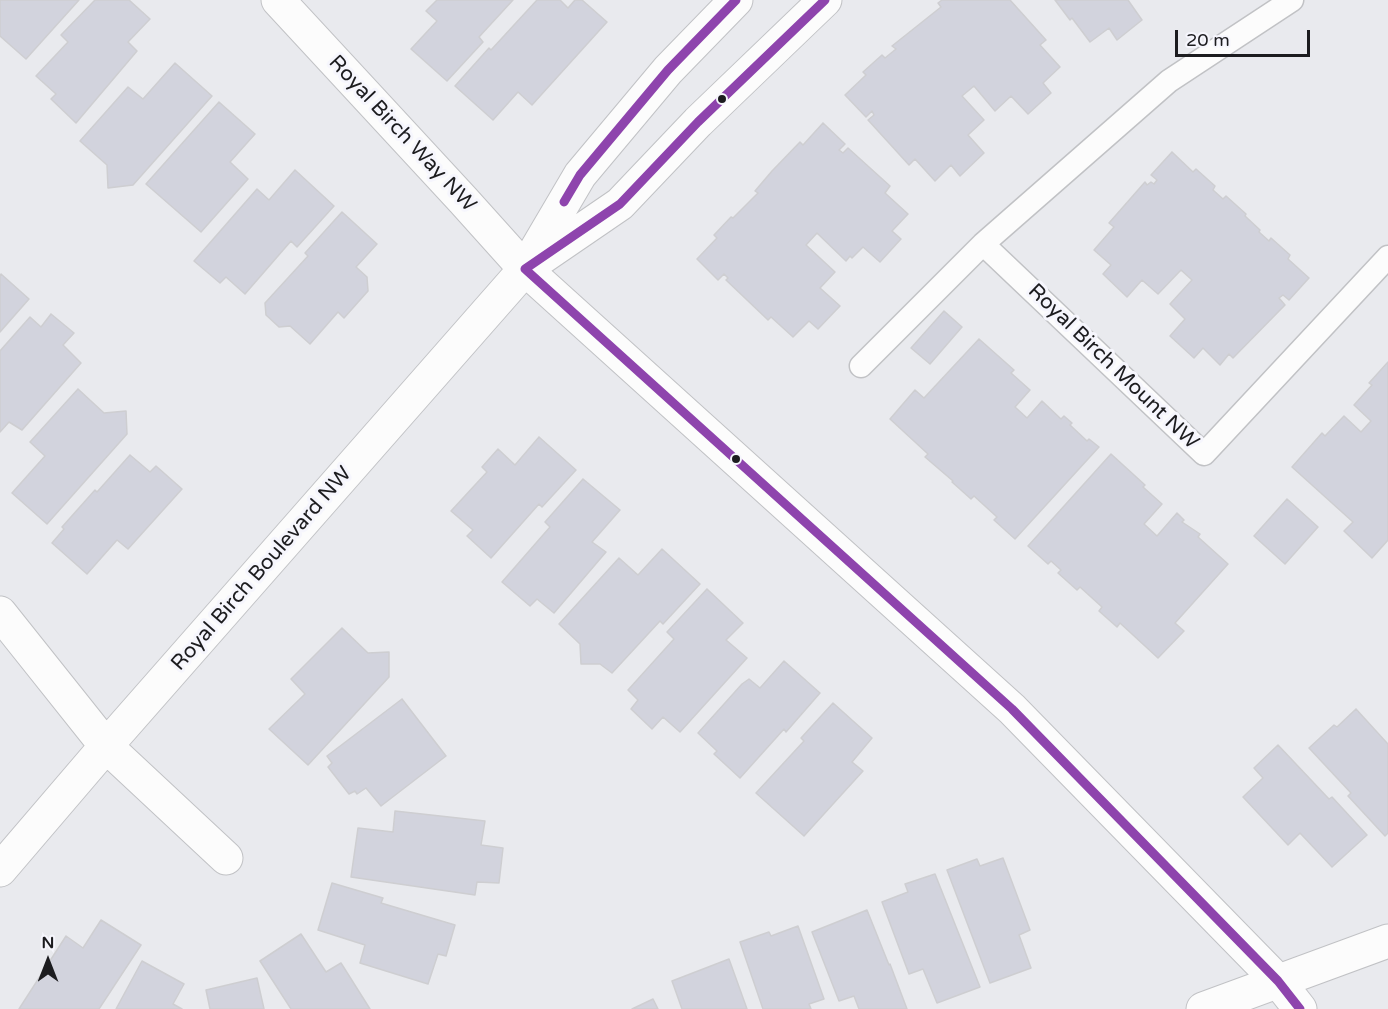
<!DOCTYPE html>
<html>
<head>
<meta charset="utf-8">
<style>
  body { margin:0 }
  #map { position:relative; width:1388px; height:1009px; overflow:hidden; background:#e9eaee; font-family:"Varela Round",sans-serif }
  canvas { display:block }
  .north { position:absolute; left:18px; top:931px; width:60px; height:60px; -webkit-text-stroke:4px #f6f6fd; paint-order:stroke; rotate:0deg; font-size:16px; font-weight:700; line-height:24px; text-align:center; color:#1c1c1f }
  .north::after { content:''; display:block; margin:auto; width:21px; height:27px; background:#1c1c1f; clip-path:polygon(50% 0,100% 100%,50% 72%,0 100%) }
  .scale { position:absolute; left:1175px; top:30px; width:135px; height:27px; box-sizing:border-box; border:3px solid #1c1c1f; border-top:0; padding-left:8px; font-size:18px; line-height:21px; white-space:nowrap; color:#1c1c1f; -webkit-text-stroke:4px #f6f6fd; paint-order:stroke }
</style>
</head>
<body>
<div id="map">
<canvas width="1388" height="1009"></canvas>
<div class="north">N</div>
<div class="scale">20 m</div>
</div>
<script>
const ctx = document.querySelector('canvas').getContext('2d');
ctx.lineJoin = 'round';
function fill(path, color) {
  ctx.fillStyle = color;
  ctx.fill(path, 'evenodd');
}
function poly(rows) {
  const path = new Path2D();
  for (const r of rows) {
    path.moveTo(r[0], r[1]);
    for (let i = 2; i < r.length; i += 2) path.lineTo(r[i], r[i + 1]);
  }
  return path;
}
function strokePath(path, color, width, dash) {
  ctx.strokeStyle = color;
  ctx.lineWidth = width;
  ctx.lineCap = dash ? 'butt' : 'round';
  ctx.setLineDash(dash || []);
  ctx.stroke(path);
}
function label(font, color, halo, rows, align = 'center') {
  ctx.font = font + ' "Varela Round",sans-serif';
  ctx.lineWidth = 6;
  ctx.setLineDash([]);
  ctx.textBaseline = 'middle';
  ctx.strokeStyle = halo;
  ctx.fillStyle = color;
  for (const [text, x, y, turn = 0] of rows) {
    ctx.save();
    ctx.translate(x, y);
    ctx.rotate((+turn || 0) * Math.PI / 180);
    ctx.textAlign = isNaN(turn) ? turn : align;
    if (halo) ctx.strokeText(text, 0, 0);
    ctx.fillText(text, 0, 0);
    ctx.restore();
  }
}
const building = poly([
  [0,0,79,0,26,59,0,36,0,0],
  [95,0,129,0,150,19,128,42,137,51,76,123,51,99,56,94,36,76,68,42,61,35,95,0],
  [437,0,513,0,479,37,483,42,447,81,411,49,437,21,426,11,437,0],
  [537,0,560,0,568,8,575,0,582,0,607,22,532,105,518,92,493,120,455,86,489,48,491,50,537,0],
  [942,0,1010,0,1046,40,1040,45,1060,67,1043,83,1051,93,1028,114,1011,96,995,111,974,86,962,96,984,120,968,135,984,153,960,176,951,165,935,181,915,159,909,165,868,120,874,115,872,111,866,117,845,95,866,75,863,72,882,55,885,58,896,49,892,46,941,7,938,3,942,0],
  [1055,0,1128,0,1142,20,1117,40,1109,28,1090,42,1072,18,1070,20,1055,0],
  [175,63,212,96,133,185,108,188,107,165,80,141,128,87,143,99,175,63],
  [219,102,255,134,230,162,248,179,201,232,146,184,219,102],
  [823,123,845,144,839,150,843,153,848,148,890,186,885,193,908,214,892,231,901,239,880,262,863,247,852,258,850,256,846,261,817,233,806,245,835,272,820,288,840,306,818,329,809,321,793,337,771,317,768,320,726,280,728,278,724,274,718,280,697,259,717,238,714,235,731,217,733,218,758,193,755,191,772,171,800,142,803,145,823,123],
  [1172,152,1193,172,1196,169,1215,186,1213,190,1223,199,1226,196,1246,214,1245,216,1260,230,1259,232,1269,241,1271,238,1290,255,1288,259,1309,278,1289,300,1283,295,1279,298,1285,305,1233,358,1229,354,1220,365,1203,348,1194,358,1170,336,1185,319,1170,304,1192,280,1181,270,1158,294,1142,280,1127,297,1103,274,1111,265,1094,250,1114,227,1109,223,1145,182,1147,185,1151,182,1154,184,1157,180,1151,175,1172,152],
  [295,170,334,206,297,247,291,241,245,294,226,277,220,283,194,261,257,189,269,200,295,170],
  [342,212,377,244,356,267,367,277,368,291,344,318,338,312,310,344,290,326,279,327,266,315,265,303,308,256,305,253,342,212],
  [1,274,29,299,0,332,0,276,1,274],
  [944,311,962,327,930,364,911,348,944,311],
  [51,314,74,333,63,345,81,363,22,430,9,422,0,432,0,351,30,317,41,327,51,314],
  [979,339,1014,370,1011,373,1030,390,1015,407,1027,418,1042,401,1061,419,1064,416,1072,423,1070,425,1087,441,1089,439,1099,447,1015,539,994,520,997,517,974,496,971,499,952,482,953,481,925,457,928,454,890,419,915,390,924,398,979,339],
  [1388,362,1388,540,1372,558,1344,531,1353,522,1292,467,1322,433,1325,436,1344,416,1361,432,1371,421,1354,405,1372,385,1369,383,1388,362],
  [78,389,104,413,126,411,127,434,47,524,12,493,45,456,30,442,78,389],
  [539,437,576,470,542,507,539,504,491,558,467,536,473,530,451,511,487,472,482,467,498,449,515,465,539,437],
  [1111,454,1145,485,1143,487,1162,504,1144,524,1157,536,1177,513,1184,520,1182,522,1200,534,1198,537,1228,564,1175,623,1184,631,1158,658,1120,623,1117,627,1099,611,1102,607,1080,587,1077,590,1058,573,1061,570,1051,561,1048,564,1028,546,1111,454],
  [130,455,150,472,156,466,182,489,128,549,117,540,87,574,52,543,64,529,62,527,95,490,97,492,130,455],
  [583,479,620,510,592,542,606,552,554,613,537,599,530,606,502,582,550,527,545,522,583,479],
  [1287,499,1318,527,1285,564,1254,536,1287,499],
  [662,549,700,584,663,624,660,621,612,673,600,664,581,664,580,644,559,624,619,558,638,575,662,549],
  [707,589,743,623,726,640,747,658,680,732,663,717,652,729,631,709,638,700,628,690,674,639,667,632,707,589],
  [342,628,368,653,389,652,389,677,308,765,269,729,305,694,291,679,342,628],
  [784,661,820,693,786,732,784,729,740,778,714,754,717,751,698,733,742,684,749,679,760,688,784,661],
  [402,699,446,756,381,806,366,788,357,794,355,791,349,794,328,767,332,763,327,756,402,699],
  [833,703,872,738,852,762,863,771,804,836,756,793,804,741,801,738,833,703],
  [1356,709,1388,744,1388,833,1385,836,1348,796,1351,793,1309,748,1334,725,1337,727,1356,709],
  [1278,745,1329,799,1332,797,1367,835,1332,867,1300,833,1288,845,1243,797,1263,778,1254,768,1278,745],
  [395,811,485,821,481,845,503,848,499,883,477,882,475,895,351,877,358,828,393,832,395,811],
  [1003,858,1030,930,1019,935,1031,968,990,983,947,870,977,859,980,866,1003,858],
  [935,874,980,987,937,1003,923,969,909,974,882,902,908,892,905,884,935,874],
  [332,883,383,898,381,903,455,925,446,956,438,954,428,984,360,963,365,945,318,930,332,883],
  [867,910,889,965,890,964,907,1009,859,1009,854,996,839,1001,812,932,867,910],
  [101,920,141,945,99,1009,19,1009,66,936,83,948,101,920],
  [798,926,824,999,809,1004,811,1009,763,1009,740,942,769,932,771,936,798,926],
  [301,934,326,972,341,963,370,1009,291,1009,260,961,301,934],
  [729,959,747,1009,682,1009,672,981,729,959],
  [142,961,184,984,173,1004,182,1009,116,1009,142,961],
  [257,978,264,1009,210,1009,206,990,257,978],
  [653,999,658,1009,632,1009,653,999]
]);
fill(building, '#d2d3dd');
strokePath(building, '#ceced1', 1.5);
const lane = poly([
  [983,244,1204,454,1388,257],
  [861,366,983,244,1169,81,1292,0]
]);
const street = poly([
  [0,613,106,746,226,858],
  [0,870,106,746,525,269,463,200,278,0],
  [1203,1009,1388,941]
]);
const secondary = poly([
  [530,260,580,175,668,70,736,0],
  [525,269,1012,709,1278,981,1300,1009],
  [525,269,620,204,698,122,825,0]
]);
strokePath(lane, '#c1c2c5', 25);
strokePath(street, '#c1c2c5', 35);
strokePath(secondary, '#c1c2c5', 35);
strokePath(lane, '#fcfcfc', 22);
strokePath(street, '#fcfcfc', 33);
strokePath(secondary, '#fcfcfc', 33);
strokePath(poly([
  [564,202,580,175,668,70,736,0],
  [525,269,1012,709,1278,981,1300,1009],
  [525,269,620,204,698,122,825,0]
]), '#8e44ad', 9);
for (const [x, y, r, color] of [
  [722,99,5,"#1c1c1f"],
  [736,459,5,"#1c1c1f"]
]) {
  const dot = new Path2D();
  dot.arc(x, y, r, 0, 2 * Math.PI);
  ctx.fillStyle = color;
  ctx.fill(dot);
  strokePath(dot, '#f6f6fd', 2);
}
label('21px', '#1c1c1f', '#f6f6fd', [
  ["Royal Birch Way NW",402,134,47],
  ["Royal Birch Mount NW",1113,367,44],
  ["Royal Birch Boulevard NW",262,569,-49]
]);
</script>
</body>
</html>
